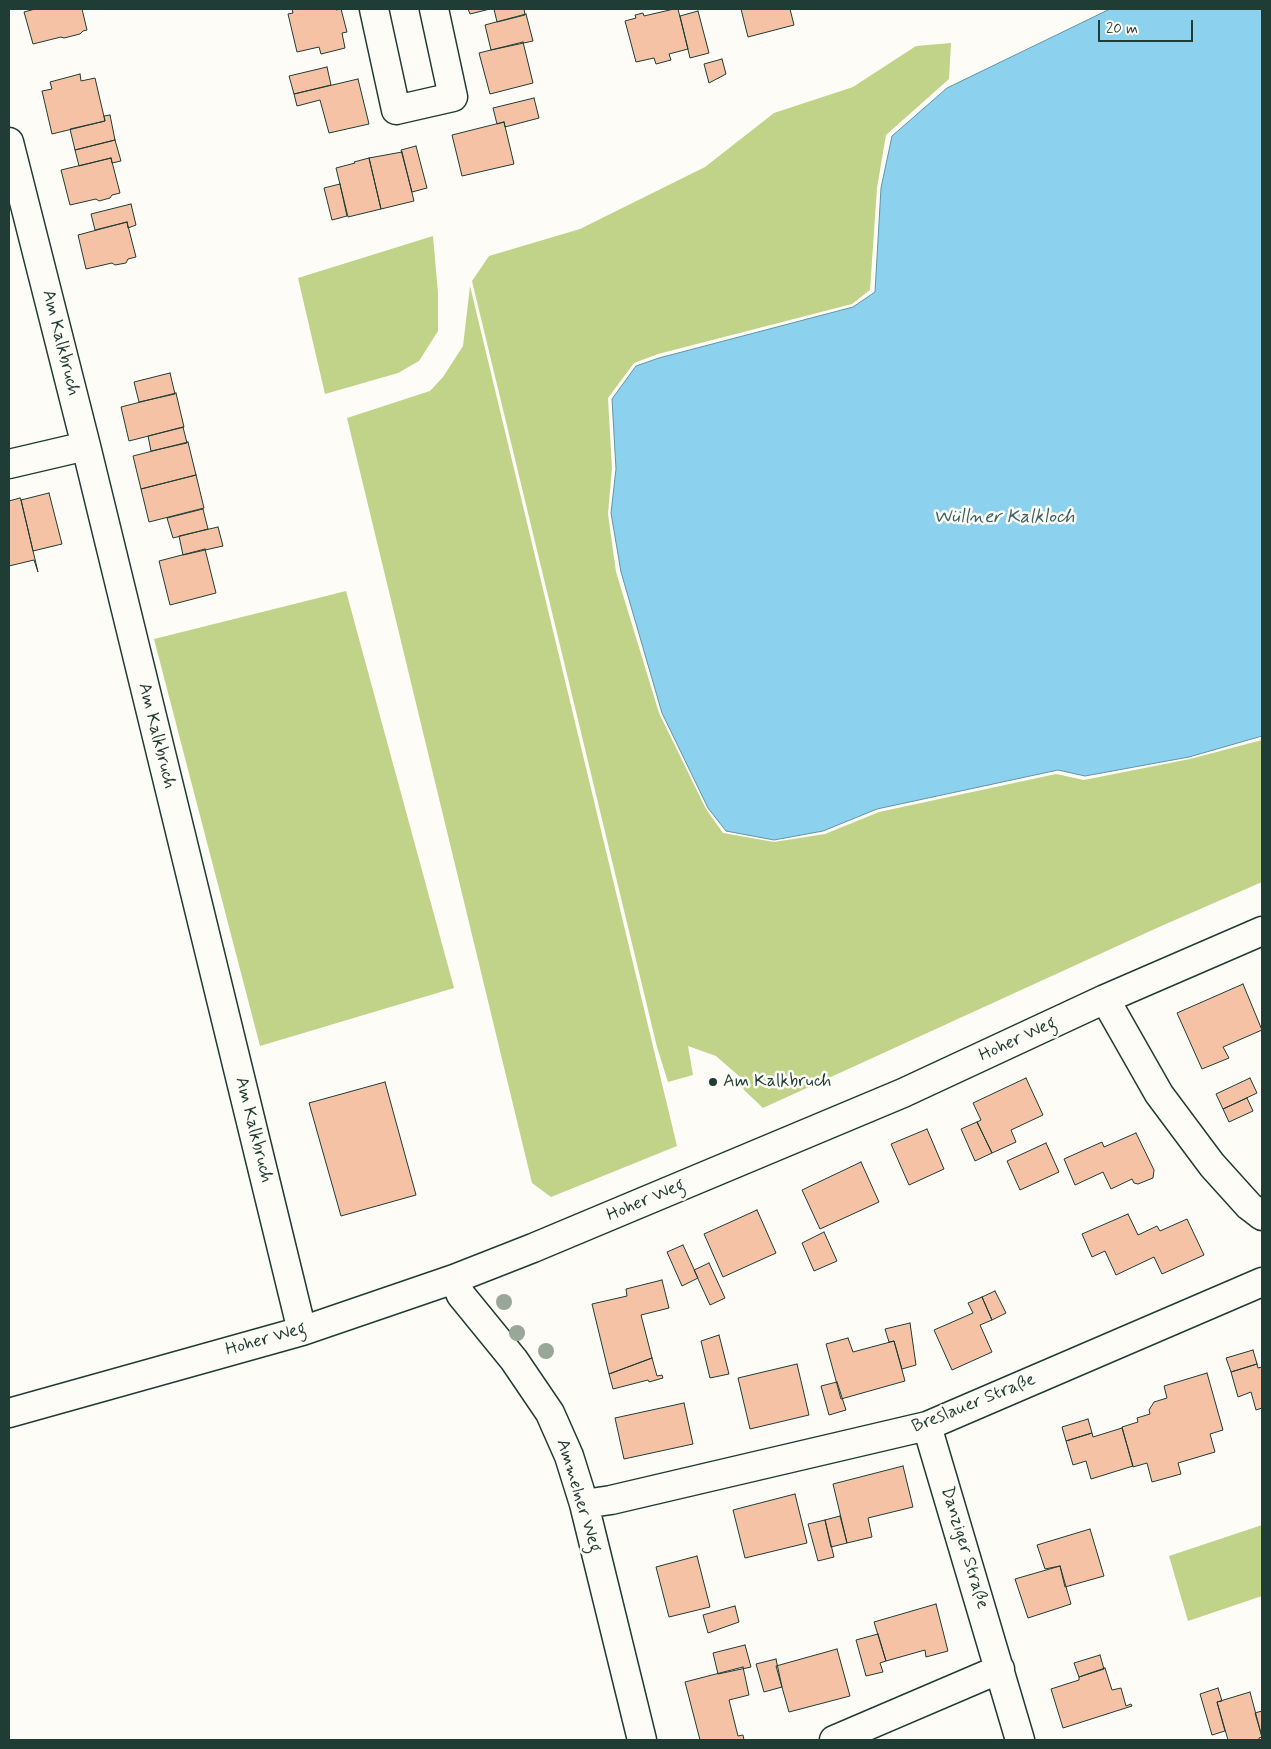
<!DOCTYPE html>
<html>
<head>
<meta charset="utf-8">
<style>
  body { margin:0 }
  #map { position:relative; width:1271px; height:1749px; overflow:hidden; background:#fdfcf7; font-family:Mynerve,sans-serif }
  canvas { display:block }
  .frame { position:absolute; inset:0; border:10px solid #1f3d34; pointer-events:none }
  .scale { position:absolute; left:1098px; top:20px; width:95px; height:22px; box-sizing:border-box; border:2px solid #1f3d34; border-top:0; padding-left:6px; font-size:15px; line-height:18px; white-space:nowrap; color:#1f3d34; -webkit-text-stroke:4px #fdfcf7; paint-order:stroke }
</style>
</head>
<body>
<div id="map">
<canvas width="1271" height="1749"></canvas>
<div class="frame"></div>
<div class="scale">20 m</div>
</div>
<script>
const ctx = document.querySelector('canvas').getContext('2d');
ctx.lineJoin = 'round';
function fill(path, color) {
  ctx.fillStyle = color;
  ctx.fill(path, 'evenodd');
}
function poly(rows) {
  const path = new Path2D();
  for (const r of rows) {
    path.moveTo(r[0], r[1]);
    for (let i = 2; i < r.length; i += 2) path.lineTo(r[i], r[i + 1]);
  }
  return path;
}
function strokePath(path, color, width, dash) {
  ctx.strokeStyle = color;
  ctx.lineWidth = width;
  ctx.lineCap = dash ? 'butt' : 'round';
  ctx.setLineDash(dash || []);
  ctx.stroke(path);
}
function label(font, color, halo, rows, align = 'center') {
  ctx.font = font + ' Mynerve,sans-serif';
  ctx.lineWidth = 5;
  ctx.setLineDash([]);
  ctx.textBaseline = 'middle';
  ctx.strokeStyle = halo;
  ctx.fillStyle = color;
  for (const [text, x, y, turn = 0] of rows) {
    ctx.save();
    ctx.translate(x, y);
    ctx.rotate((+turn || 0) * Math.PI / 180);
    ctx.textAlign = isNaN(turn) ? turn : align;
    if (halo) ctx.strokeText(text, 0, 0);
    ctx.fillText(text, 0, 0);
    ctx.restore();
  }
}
fill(poly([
  [951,43,949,79,886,135,877,188,870,290,852,304,658,354,634,363,608,398,612,468,608,514,616,572,659,713,706,809,723,833,774,842,825,834,879,812,1056,774,1084,780,1190,759,1262,740,1262,882,1159,927,763,1108,744,1090,740,1077,716,1056,688,1046,693,1075,668,1082,657,1047,472,281,489,256,580,229,705,167,774,113,853,87,916,46],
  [433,236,438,293,438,331,419,361,398,373,325,394,298,278],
  [470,286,677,1146,551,1197,532,1183,347,418,430,391,443,377,463,346],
  [346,591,454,988,260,1046,154,639],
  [1262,1525,1262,1596,1188,1621,1169,1556]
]), '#c0d388');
const water = poly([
  [1110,9,1262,9,1262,736,1189,757,1085,776,1058,770,877,809,823,831,774,840,726,831,708,808,662,713,621,572,611,513,616,469,612,399,636,366,659,358,853,307,875,292,881,188,892,136,947,88,1110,9]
]);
fill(water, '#8cd1ee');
strokePath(water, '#6096a4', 1);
const building = poly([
  [35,9,82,9,87,30,83,31,80,34,64,38,61,37,33,44,24,12,35,9],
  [292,9,336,9,336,10,341,9,347,32,342,33,345,48,321,54,319,47,297,52,288,14,293,13,292,9],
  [468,9,490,9,470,14,468,9],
  [494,9,524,9,525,15,497,22,494,9],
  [674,9,678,9,688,49,669,54,671,60,656,64,654,58,636,62,625,21,636,18,635,15,643,13,644,16,674,9],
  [741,9,790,9,794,25,748,37,741,9],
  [698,11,709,53,690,58,680,16,698,11],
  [526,14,533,41,491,50,485,25,526,14],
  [523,42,533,83,490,94,479,53,523,42],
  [722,59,726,74,709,83,704,64,722,59],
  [327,67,331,85,294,94,289,76,327,67],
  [80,74,81,81,95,78,105,121,52,134,42,91,52,89,50,82,80,74],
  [358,79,369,124,329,133,320,100,297,106,294,94,358,79],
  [534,98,539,118,505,127,504,122,497,124,493,108,534,98],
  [110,115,115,140,75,150,70,129,105,121,104,116,110,115],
  [504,122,514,164,462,176,452,135,504,122],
  [115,140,121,161,112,163,111,158,79,166,75,150,115,140],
  [416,146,427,188,412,192,401,150,416,146],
  [402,152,414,201,381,209,369,158,402,152],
  [111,158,120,193,112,195,110,198,99,201,96,199,70,205,61,170,111,158],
  [369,158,381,209,348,217,336,168,355,163,354,162,369,158],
  [340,184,347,216,332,220,324,188,340,184],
  [131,204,136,225,128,228,127,222,95,230,91,214,131,204],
  [127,222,136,257,128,259,126,263,115,265,112,263,86,269,78,235,127,222],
  [170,373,175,394,139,402,134,382,170,373],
  [176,393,184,427,129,441,121,407,176,393],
  [183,427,187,443,151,451,148,436,183,427],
  [188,442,196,475,141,489,133,456,188,442],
  [196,475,204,508,149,522,141,489,196,475],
  [49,493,62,544,33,551,21,500,49,493],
  [20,498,21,500,38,572,34,560,9,566,9,501,20,498],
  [203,509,208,529,173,538,167,518,203,509],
  [218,527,223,546,183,555,179,536,218,527],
  [205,549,216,593,170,605,159,561,205,549],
  [1243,984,1262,1030,1223,1047,1229,1058,1202,1069,1177,1013,1243,984],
  [1026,1078,1043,1115,1011,1130,1016,1142,992,1153,977,1122,981,1120,973,1103,1026,1078],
  [1250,1078,1257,1093,1223,1109,1216,1094,1250,1078],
  [385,1082,416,1195,341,1216,309,1103,385,1082],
  [1247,1098,1253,1111,1229,1122,1223,1109,1247,1098],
  [977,1122,992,1153,975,1161,961,1129,977,1122],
  [927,1129,944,1169,909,1185,891,1144,927,1129],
  [1136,1133,1154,1170,1153,1178,1138,1184,1134,1183,1132,1179,1111,1189,1103,1172,1075,1185,1064,1159,1102,1142,1104,1147,1136,1133],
  [1046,1143,1059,1172,1020,1190,1007,1161,1046,1143],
  [861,1162,879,1202,820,1229,802,1190,861,1162],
  [757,1210,776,1253,723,1277,704,1234,757,1210],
  [1128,1214,1138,1235,1157,1226,1160,1231,1187,1219,1204,1255,1162,1274,1154,1257,1116,1275,1105,1251,1092,1257,1082,1234,1128,1214],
  [824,1232,837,1261,814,1271,802,1243,824,1232],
  [683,1245,698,1278,682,1286,667,1252,683,1245],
  [709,1263,725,1298,710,1305,694,1270,709,1263],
  [662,1280,669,1308,641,1315,652,1358,609,1374,592,1304,627,1296,626,1289,662,1280],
  [995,1291,1006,1313,992,1320,982,1297,995,1291],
  [982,1297,992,1320,980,1325,992,1352,952,1370,934,1330,973,1313,968,1303,982,1297],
  [910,1323,916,1365,902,1369,894,1341,889,1342,885,1329,910,1323],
  [719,1335,729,1374,710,1378,701,1341,719,1335],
  [848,1338,853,1352,894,1341,905,1381,841,1399,826,1344,848,1338],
  [1253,1350,1257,1364,1231,1372,1226,1358,1253,1350],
  [652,1358,657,1376,662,1375,663,1378,649,1382,648,1380,613,1389,609,1374,652,1358],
  [797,1364,809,1415,750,1429,738,1378,797,1364],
  [1257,1364,1258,1368,1262,1367,1262,1408,1256,1410,1251,1392,1238,1397,1231,1372,1257,1364],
  [1207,1373,1223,1430,1210,1434,1215,1452,1178,1463,1181,1474,1152,1482,1147,1463,1133,1467,1122,1427,1138,1422,1137,1418,1150,1414,1149,1410,1154,1402,1167,1398,1164,1386,1207,1373],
  [837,1382,846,1410,829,1415,821,1386,837,1382],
  [684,1403,693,1444,624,1459,615,1418,684,1403],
  [1088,1419,1092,1433,1066,1441,1062,1427,1088,1419],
  [1122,1428,1133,1466,1091,1479,1086,1461,1073,1465,1066,1441,1092,1433,1093,1437,1122,1428],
  [903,1466,913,1507,868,1518,872,1537,847,1543,833,1484,903,1466],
  [795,1494,807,1543,745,1558,733,1510,795,1494],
  [840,1516,847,1543,831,1547,825,1520,840,1516],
  [825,1520,834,1557,818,1561,808,1524,825,1520],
  [1090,1529,1104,1576,1065,1587,1060,1566,1045,1569,1037,1545,1090,1529],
  [697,1556,710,1607,669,1617,656,1567,697,1556],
  [1060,1566,1071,1604,1028,1618,1015,1579,1060,1566],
  [936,1604,948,1651,926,1657,925,1650,886,1661,874,1622,936,1604],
  [735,1606,739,1622,708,1633,703,1615,735,1606],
  [878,1634,886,1661,880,1663,883,1672,866,1676,856,1640,878,1634],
  [745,1645,751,1667,718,1674,713,1653,745,1645],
  [837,1649,850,1696,789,1712,776,1666,837,1649],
  [1100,1655,1104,1669,1079,1677,1074,1663,1100,1655],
  [776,1659,782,1687,764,1692,756,1664,776,1659],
  [743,1667,749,1695,729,1700,738,1736,743,1735,744,1740,700,1740,685,1682,743,1667],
  [1105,1668,1112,1690,1121,1688,1126,1706,1131,1704,1132,1706,1063,1728,1051,1689,1079,1680,1079,1677,1105,1668],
  [1218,1688,1222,1701,1217,1702,1225,1731,1212,1735,1200,1694,1218,1688],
  [1250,1692,1262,1737,1259,1738,1259,1740,1228,1740,1217,1702,1250,1692],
  [1262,1711,1262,1737,1255,1713,1262,1711]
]);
fill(building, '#f5c2a6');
strokePath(building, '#1f3d34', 1);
const minor = poly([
  [374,9,396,110,453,97,434,9],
  [9,142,86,446,302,1331],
  [9,464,86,446],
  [1105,999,1159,1094,1212,1165,1249,1206,1262,1216],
  [454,1279,461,1295,514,1360,550,1413,569,1456,584,1504,642,1740],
  [9,1413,302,1331,454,1279,533,1248,903,1093,1105,999,1262,931],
  [927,1426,1020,1740],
  [584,1504,611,1500,927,1426,1262,1282],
  [834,1740,1000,1669]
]);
strokePath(minor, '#1f3d34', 31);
strokePath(minor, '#fdfcf7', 28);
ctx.fillStyle = '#99a797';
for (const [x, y] of [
  [504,1302],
  [517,1333],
  [546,1351]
]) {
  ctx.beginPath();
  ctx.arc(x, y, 8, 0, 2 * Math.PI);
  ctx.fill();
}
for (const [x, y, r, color] of [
  [713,1082,5,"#1f3d34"]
]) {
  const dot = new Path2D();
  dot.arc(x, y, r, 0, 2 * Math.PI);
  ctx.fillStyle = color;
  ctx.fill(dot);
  strokePath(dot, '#fdfcf7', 2);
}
label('18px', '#1f3d34', '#fdfcf7', [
  ["Am Kalkbruch",60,343,76],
  ["Am Kalkbruch",156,736,76],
  ["Hoher Weg",1018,1040,-25],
  ["Am Kalkbruch",253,1130,76],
  ["Hoher Weg",646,1201,-23],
  ["Hoher Weg",266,1340,-16],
  ["Breslauer Straße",974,1404,-22],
  ["Ammelner Weg",578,1496,73],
  ["Danziger Straße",964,1548,73]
]);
label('18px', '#1f3d34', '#fdfcf7', [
  ["Am Kalkbruch",723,1082]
], 'left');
label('italic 19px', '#3a6262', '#fdfcf7', [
  ["Wüllner Kalkloch",1004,518]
]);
</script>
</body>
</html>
